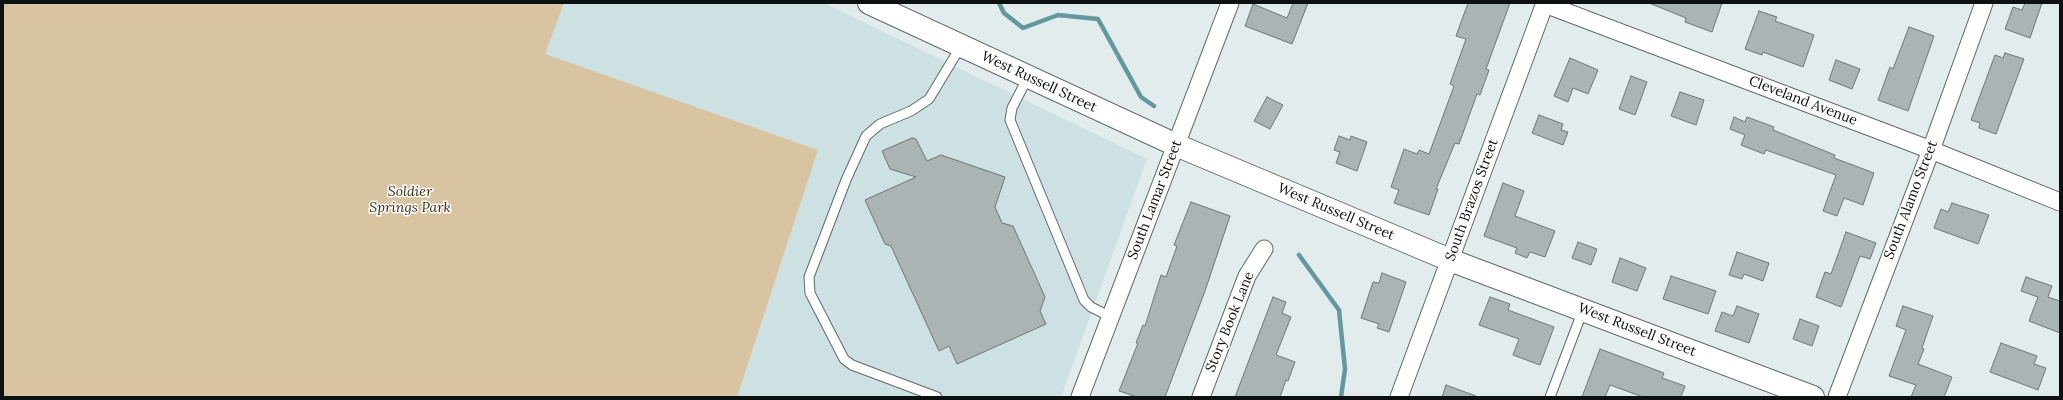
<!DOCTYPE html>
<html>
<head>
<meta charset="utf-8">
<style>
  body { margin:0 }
  #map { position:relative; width:2063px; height:400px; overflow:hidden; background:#e2eced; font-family:Lora,serif }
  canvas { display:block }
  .frame { position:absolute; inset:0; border:4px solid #0e1111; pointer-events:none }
</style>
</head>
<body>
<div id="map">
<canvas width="2063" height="400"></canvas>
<div class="frame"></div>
</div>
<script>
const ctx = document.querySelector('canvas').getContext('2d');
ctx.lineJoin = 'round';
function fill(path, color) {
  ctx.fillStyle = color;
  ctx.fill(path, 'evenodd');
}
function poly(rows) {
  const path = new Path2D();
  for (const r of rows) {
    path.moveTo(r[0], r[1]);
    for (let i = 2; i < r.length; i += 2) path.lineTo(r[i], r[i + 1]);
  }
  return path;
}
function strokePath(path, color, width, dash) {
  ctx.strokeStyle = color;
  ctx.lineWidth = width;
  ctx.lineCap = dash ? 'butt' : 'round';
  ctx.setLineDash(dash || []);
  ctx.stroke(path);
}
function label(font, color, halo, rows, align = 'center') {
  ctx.font = font + ' Lora,serif';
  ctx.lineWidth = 3;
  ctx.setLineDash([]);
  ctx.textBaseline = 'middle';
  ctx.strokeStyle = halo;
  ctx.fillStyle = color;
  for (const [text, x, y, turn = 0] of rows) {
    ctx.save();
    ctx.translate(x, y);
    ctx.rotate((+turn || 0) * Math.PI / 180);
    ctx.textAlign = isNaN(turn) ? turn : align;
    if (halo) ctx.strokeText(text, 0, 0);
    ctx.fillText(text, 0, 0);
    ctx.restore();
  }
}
fill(poly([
  [564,3,824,3,1147,159,1061,397,737,397,818,150,544,54]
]), '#cde0e2');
fill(poly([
  [3,3,564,3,545,54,818,150,737,397,3,397]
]), '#d9c4a2');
strokePath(poly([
  [999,3,1004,13,1023,28,1058,15,1098,19,1141,97,1154,106],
  [1299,255,1339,310,1345,369,1341,397]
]), '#63989c', 4.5);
const building = poly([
  [1293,3,1308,3,1292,44,1245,26,1253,4,1287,18,1293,3],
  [1468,3,1510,3,1486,69,1489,70,1480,95,1477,94,1459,144,1455,143,1436,189,1438,189,1429,215,1394,203,1399,190,1391,187,1404,149,1417,154,1419,150,1429,154,1454,86,1450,84,1466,39,1456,36,1468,3],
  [1649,3,1722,3,1712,32,1685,22,1686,18,1649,3],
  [2025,3,2042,3,2030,38,2005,29,2013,7,2022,10,2025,3],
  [1759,11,1777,17,1775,21,1814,35,1803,67,1763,52,1762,55,1745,49,1759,11],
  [1909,27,1934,36,1908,111,1878,100,1890,67,1893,69,1909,27],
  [2005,53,2024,59,1996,134,1979,128,1980,123,1971,120,1995,55,2003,58,2005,53],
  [1570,58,1598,70,1588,94,1573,88,1568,102,1554,96,1570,58],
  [1836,60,1860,69,1852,89,1829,80,1836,60],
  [1631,76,1647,82,1635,115,1619,109,1631,76],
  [1680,92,1704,100,1696,125,1671,116,1680,92],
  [1267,97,1283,105,1270,129,1254,121,1267,97],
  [1539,115,1563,124,1561,130,1568,132,1563,145,1532,133,1539,115],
  [1734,117,1745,122,1747,117,1774,127,1773,130,1835,155,1834,158,1874,173,1863,205,1844,198,1837,216,1823,211,1836,175,1766,150,1764,154,1741,145,1745,135,1730,129,1734,117],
  [1339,136,1350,140,1351,136,1367,142,1357,171,1336,163,1340,152,1334,150,1339,136],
  [912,138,916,139,927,161,941,155,1005,177,995,207,1002,223,1013,226,1045,297,1040,311,1046,324,957,364,949,346,939,351,891,246,885,244,865,200,916,177,890,169,882,151,912,138],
  [1503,183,1524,191,1515,216,1555,231,1545,257,1530,252,1527,258,1515,253,1517,248,1484,236,1503,183],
  [1191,202,1230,216,1205,291,1165,397,1137,397,1119,391,1138,343,1136,343,1143,325,1145,326,1161,275,1166,277,1177,246,1174,245,1191,202],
  [1952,203,1989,215,1978,244,1934,228,1941,209,1948,212,1952,203],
  [1846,232,1876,243,1870,259,1860,256,1841,307,1816,297,1825,272,1831,274,1846,232],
  [1578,242,1597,249,1591,265,1572,258,1578,242],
  [1737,252,1769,263,1763,281,1744,274,1742,279,1729,275,1737,252],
  [1620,258,1646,268,1637,291,1612,282,1620,258],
  [1382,273,1406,282,1389,332,1377,328,1379,324,1361,318,1373,282,1379,283,1382,273],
  [1671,276,1716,291,1708,314,1663,299,1671,276],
  [2026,277,2052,286,2048,297,2060,301,2060,333,2029,321,2038,297,2021,291,2026,277],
  [1273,297,1286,302,1282,313,1291,317,1276,355,1295,362,1288,381,1286,380,1280,397,1235,397,1273,297],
  [1490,297,1510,304,1508,310,1554,327,1540,365,1513,355,1519,339,1479,325,1490,297],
  [1737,306,1759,314,1749,343,1715,331,1722,312,1733,316,1737,306],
  [1903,306,1933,316,1922,348,1924,349,1918,364,1952,377,1944,397,1911,397,1916,385,1889,376,1906,330,1896,326,1903,306],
  [1800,319,1819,326,1812,346,1793,339,1800,319],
  [2001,343,2037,356,2034,364,2046,368,2038,390,1990,372,2001,343],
  [1600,349,1664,373,1662,378,1685,386,1681,397,1643,397,1610,385,1605,397,1582,397,1600,349],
  [1446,385,1476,396,1476,397,1442,397,1446,385]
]);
fill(building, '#abb4b4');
strokePath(building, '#6e7777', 1);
const service = poly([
  [1028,77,1012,108,1010,120,1084,300,1091,307,1111,317],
  [937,397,852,365,844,359,810,293,809,277,846,180,866,136,880,124,911,111,929,99,961,46],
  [1550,397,1583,310]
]);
const minor = poly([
  [1545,4,1931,150,2060,202],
  [1080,397,1230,3],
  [1201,397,1247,276,1264,249],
  [1399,397,1545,3],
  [1837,397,1931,150,1984,3]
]);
const tertiary = poly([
  [869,3,1176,145,1450,260,1813,397]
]);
strokePath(service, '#61696a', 11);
strokePath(minor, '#61696a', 19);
strokePath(tertiary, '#61696a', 24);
strokePath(service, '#fff', 9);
strokePath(minor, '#fff', 17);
strokePath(tertiary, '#fff', 22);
label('14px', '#0e1111', '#fff', [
  ["West Russell Street",1039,82,25],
  ["Cleveland Avenue",1803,101,21],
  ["South Lamar Street",1155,200,-69],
  ["South Brazos Street",1472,200,-70],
  ["South Alamo Street",1911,200,-69],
  ["West Russell Street",1336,212,23],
  ["Story Book Lane",1230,322,-68],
  ["West Russell Street",1637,330,21]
]);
label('italic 14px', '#3e2d0e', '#fff', [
  ["Soldier",410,192],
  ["Springs Park",410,208]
]);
</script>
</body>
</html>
